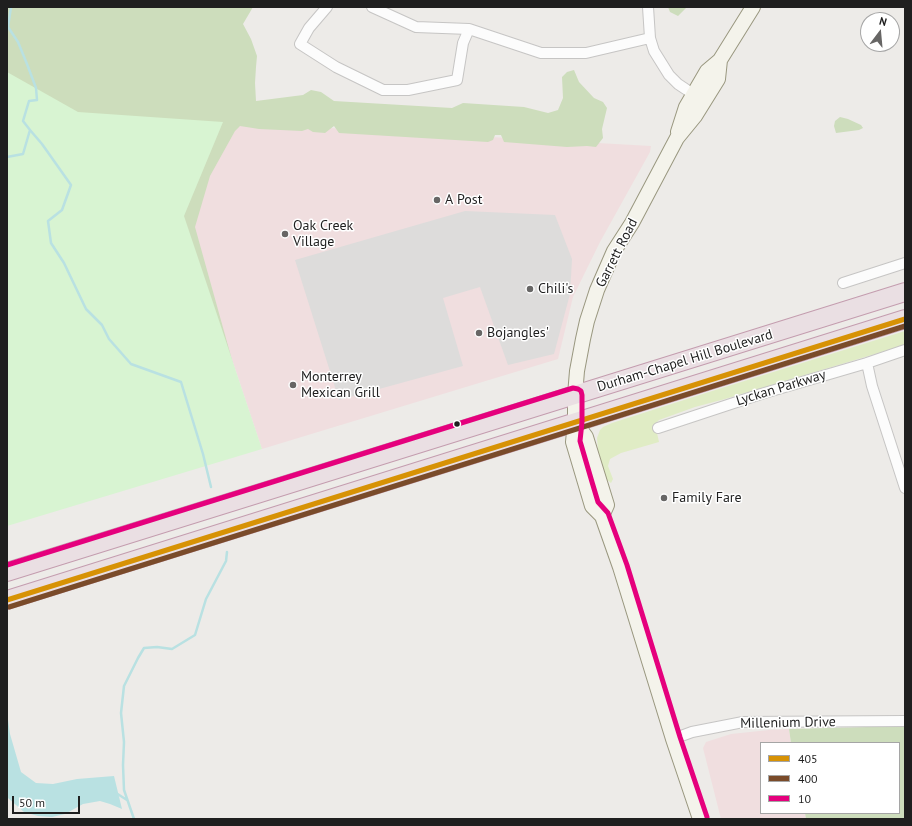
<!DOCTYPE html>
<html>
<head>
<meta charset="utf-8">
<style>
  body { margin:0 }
  #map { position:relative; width:912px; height:826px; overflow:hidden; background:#edebe8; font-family:"PT Sans",sans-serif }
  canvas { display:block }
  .frame { position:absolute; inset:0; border:8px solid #1f1f1f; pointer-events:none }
  .legend { position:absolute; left:760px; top:742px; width:140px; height:72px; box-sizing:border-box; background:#fff; border:1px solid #a5a5a5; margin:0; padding:5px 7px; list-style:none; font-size:12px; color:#1f1f1f }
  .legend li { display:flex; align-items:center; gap:8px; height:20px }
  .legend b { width:20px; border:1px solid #a5a5a5 }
  .north { position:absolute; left:860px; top:12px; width:40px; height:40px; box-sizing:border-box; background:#fff; border:1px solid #a5a5a5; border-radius:50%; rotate:16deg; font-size:11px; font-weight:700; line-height:16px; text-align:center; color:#1f1f1f }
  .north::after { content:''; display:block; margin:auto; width:14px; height:18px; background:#676665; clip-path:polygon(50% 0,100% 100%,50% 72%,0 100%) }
  .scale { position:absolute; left:12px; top:796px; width:68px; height:18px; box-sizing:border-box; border:2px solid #1f1f1f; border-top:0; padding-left:5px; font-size:12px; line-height:14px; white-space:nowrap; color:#1f1f1f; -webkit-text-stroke:3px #fff; paint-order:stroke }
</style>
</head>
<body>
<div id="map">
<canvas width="912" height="826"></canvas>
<div class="frame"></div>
<ul class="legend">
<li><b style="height:5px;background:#d79205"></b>405</li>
<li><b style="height:5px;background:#7a4b2a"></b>400</li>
<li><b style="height:5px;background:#e5007d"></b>10</li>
</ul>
<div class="north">N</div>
<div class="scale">50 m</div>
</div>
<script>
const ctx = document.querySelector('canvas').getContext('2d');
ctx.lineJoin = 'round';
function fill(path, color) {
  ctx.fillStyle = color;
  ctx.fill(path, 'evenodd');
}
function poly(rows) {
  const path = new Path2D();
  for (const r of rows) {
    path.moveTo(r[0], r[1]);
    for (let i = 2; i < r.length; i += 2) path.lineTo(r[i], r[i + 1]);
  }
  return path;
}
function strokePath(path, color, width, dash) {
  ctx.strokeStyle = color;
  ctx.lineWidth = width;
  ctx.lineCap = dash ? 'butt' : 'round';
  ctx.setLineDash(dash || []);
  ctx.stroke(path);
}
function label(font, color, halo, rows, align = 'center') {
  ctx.font = font + ' "PT Sans",sans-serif';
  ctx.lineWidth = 3;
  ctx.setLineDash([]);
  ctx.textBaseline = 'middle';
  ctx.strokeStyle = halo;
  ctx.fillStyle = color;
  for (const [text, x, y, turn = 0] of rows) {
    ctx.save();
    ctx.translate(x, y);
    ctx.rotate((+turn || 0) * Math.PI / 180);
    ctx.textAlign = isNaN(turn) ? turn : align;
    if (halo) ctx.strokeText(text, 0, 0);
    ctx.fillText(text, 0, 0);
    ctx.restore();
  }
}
fill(poly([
  [223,122,651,146,650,152,600,242,573,297,558,359,262,449,184,216],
  [789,729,791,743,761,743,761,813,805,813,806,819,721,819,703,748,706,742,731,734,769,730]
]), '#f0dedf');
fill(poly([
  [905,331,905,345,725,399,695,407,659,420,655,424,659,442,621,453,610,459,608,466,613,479,611,483,607,480,598,450,597,438,600,430,603,427,612,423,709,392]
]), '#e0ecc5');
fill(poly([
  [7,7,253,7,243,24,251,39,257,56,256,67,255,83,256,101,303,95,311,90,321,92,334,101,452,108,463,103,524,107,548,113,558,110,563,98,562,77,567,72,574,70,579,82,594,98,603,102,607,108,602,129,603,138,596,147,587,146,567,147,504,142,501,135,495,135,493,140,488,142,339,133,334,126,325,133,313,132,308,129,302,131,259,129,240,126,235,131,210,176,195,227,244,403,7,519],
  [668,7,687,7,678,16,670,12],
  [840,117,848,119,861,125,863,128,859,130,836,133,834,126,835,121],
  [905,726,905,819,806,819,805,813,899,813,899,743,791,743,789,729]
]), '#cdddbc');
fill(poly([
  [7,72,78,112,223,122,184,216,262,449,7,526]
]), '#d8f4d2');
fill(poly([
  [465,211,555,215,572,259,570,294,554,354,508,365,480,287,443,298,463,366,339,400,295,260]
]), '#dddcdb');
fill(poly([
  [7,712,10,734,21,772,36,783,53,784,77,779,114,776,122,809,110,804,100,801,83,804,65,814,52,817,38,816,24,812,8,798,7,794]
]), '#b9e1e2');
strokePath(poly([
  [30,130,42,144,71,185,62,210,48,221,51,243,64,263,86,309,102,325,109,339,131,364,181,382,203,454,211,487],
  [7,157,23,154,30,130,23,121,29,101,37,100,36,88,27,64,18,42,8,27,11,7],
  [116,793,127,800],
  [134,819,124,790,123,765,124,742,121,713,124,686,138,658,144,648,157,647,172,649,195,635,206,599,226,561,227,552]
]), '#b9e1e2', 2.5);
const street = poly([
  [327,7,309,28,300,44,336,67,383,90,408,90,457,80,463,43,469,29],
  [372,7,416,27,469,29,541,53,586,53,650,38],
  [648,7,650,38,654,51,669,75,678,84,693,94],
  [843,283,905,263],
  [867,363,872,386,905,488],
  [658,428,761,394,867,363,905,350],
  [673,739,692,732,743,722,905,721]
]);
const secondary = poly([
  [678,132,686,107,707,71,720,60,753,7],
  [575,422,586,437,607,505,602,516],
  [700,819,673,739,620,567,602,516,592,506,573,442,575,422,575,395,577,371,583,339,587,321,597,290,614,251,632,223,677,138,695,116,718,79,720,60]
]);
const highway = poly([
  [7,572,905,292],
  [7,600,905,319]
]);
strokePath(street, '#c6c5c4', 12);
strokePath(secondary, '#99977f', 16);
strokePath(highway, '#c49daf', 20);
strokePath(street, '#fcfcfc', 10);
strokePath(secondary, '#f4f3eb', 14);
strokePath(highway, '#eadfe3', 18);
strokePath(poly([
  [7,600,905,319]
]), '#d79205', 5);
strokePath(poly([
  [9,607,905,326]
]), '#7a4b2a', 5);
strokePath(poly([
  [7,565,573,388,578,389,581,391,582,395,582,422,580,441,592,482,598,502,608,513,627,565,680,737,707,817]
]), '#e5007d', 5);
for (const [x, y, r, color] of [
  [437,200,4,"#676665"],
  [285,234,4,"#676665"],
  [530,289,4,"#676665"],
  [479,333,4,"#676665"],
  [293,385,4,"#676665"],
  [457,424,3.5,"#1f1f1f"],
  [664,498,4,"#676665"]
]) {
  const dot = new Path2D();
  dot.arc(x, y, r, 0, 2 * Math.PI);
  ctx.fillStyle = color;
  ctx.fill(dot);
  strokePath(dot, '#fff', 1.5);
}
label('14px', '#1f1f1f', '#fff', [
  ["A Post",445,200],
  ["Oak Creek",293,226],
  ["Village",293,242],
  ["Chili's",538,289],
  ["Bojangles'",487,333],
  ["Monterrey",301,377],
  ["Mexican Grill",301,393],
  ["Family Fare",672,498]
], 'left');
label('14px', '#1f1f1f', '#fff', [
  ["Garrett Road",617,253,-63],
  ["Durham-Chapel Hill Boulevard",685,361,-17],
  ["Lyckan Parkway",781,388,-17],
  ["Millenium Drive",788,723,-1]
]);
</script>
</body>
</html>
